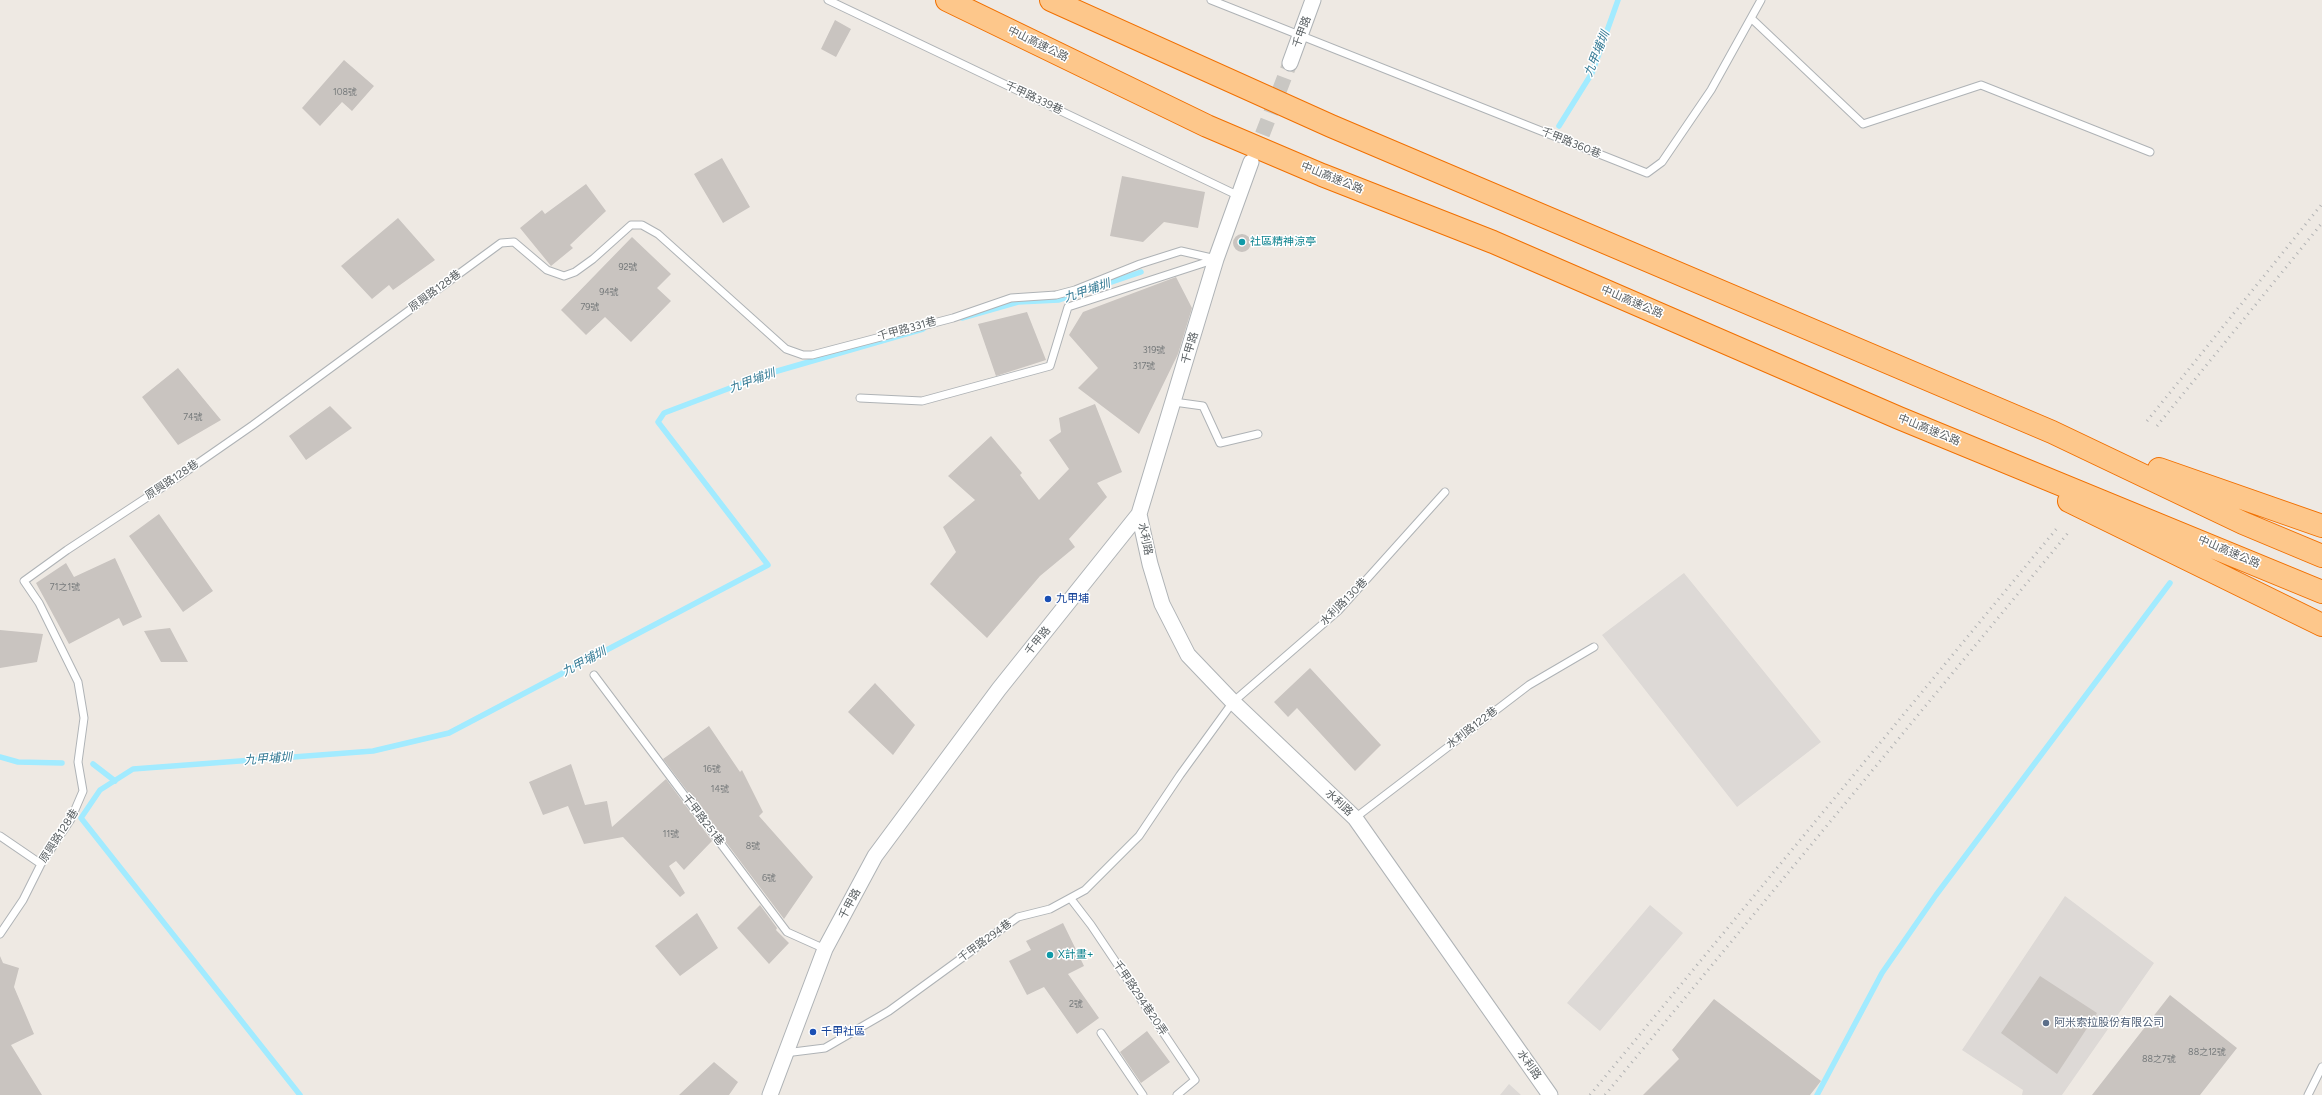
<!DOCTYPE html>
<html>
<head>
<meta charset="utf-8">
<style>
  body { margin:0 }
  canvas { display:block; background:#eee9e3 }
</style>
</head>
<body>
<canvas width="2322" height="1095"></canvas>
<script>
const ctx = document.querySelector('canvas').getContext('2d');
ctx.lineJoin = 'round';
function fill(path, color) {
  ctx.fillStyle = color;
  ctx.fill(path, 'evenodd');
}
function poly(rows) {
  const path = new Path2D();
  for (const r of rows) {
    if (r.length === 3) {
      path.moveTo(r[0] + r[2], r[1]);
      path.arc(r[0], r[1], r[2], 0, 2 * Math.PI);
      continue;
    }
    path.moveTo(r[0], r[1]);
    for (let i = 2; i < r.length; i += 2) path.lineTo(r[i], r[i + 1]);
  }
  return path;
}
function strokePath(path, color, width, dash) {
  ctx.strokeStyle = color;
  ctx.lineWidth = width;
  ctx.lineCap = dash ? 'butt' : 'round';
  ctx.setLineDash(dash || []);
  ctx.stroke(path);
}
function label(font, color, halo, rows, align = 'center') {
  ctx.font = font + ' Figtree,"Noto Sans TC",sans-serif';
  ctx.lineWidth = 3;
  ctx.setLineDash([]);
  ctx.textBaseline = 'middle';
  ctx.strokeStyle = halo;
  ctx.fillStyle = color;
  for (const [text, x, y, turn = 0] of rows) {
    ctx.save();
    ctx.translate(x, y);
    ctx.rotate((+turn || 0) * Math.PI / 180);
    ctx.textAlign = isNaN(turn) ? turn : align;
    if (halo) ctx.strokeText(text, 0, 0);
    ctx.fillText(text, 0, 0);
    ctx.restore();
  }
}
fill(poly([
  [1684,573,1821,742,1737,807,1602,635],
  [2065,896,2154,963,2062,1095,2022,1095,2023,1090,1962,1050],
  [1650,905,1683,933,1600,1031,1567,1003],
  [1509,1084,1521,1095,1500,1095]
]), '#ddd9d6');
strokePath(poly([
  [1559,126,1592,73,1618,0],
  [962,318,1018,302,1059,300,1141,272],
  [0,757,18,762,62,763],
  [93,764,115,781],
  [300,1095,81,818,100,790,133,769,373,751,449,733,768,565,658,422,664,413,767,374,923,329],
  [1817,1095,1882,973,1936,895,2170,583]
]), '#a2ebff', 5.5);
fill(poly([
  [835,20,851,29,836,57,821,49],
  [344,60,374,86,352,111,342,102,320,126,302,108],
  [722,158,750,207,723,223,694,174],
  [1122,176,1205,192,1198,228,1164,222,1143,242,1110,236],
  [586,184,606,211,570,245,573,248,551,266,520,228,542,210,545,214],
  [398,218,435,260,393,290,389,285,372,299,341,266],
  [1242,243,9],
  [632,237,671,274,657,288,671,301,631,342,605,317,586,335,561,310],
  [1176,277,1192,308,1178,354,1139,434,1078,388,1098,368,1069,335,1083,312],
  [1027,312,1046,360,996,376,978,324],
  [178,368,221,420,178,445,142,397],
  [1095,404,1122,472,1097,483,1107,497,1069,539,1075,547,1040,576,987,638,930,584,956,552,943,527,975,500,948,476,991,436,1022,473,1020,475,1039,500,1069,469,1049,440,1061,432,1059,418],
  [330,406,352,428,306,460,289,436],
  [159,514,213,591,183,612,129,536],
  [115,558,142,617,123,626,119,618,69,644,36,583,66,563,74,577],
  [170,628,188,662,161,662,144,631],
  [0,630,43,634,37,662,0,668],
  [1310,668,1381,745,1355,771,1297,708,1288,717,1274,702],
  [875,683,915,725,893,755,848,712],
  [709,726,740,772,742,770,763,812,759,816,813,877,784,919,663,759],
  [571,764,585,805,607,801,612,827,666,779,712,841,684,870,676,861,669,866,685,893,680,897,623,837,584,844,568,806,543,815,529,782],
  [760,905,777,928,776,930,789,943,769,964,737,928],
  [697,913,718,948,680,976,655,946],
  [1063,923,1084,966,1068,974,1099,1018,1077,1034,1044,987,1027,995,1009,961,1031,950,1026,941],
  [0,956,3,963,19,968,14,987,34,1034,11,1045,42,1095,0,1095],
  [2040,976,2097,1013,2057,1074,2001,1033],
  [2170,995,2237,1048,2200,1095,2092,1095],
  [1714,999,1821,1081,1810,1095,1643,1095,1679,1059,1672,1050],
  [1147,1031,1170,1062,1141,1083,1120,1052],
  [714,1062,738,1082,729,1095,679,1095]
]), '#c9c4c0');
strokePath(poly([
  [1254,156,1290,63]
]), '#c9c7c3', 15, [15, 8]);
const lane = poly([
  [828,0,1239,196],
  [1211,0,1647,173,1662,162,1711,90,1761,0],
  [1752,19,1863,124,1981,85,2150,152],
  [860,398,922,401,1050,366,1068,307,1216,259],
  [1174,402,1203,406,1220,443,1258,434],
  [594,675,787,932,825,949],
  [1355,818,1529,685,1594,647],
  [0,836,41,864],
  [1071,899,1091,925,1195,1080,1177,1095],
  [0,934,23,900,41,864,71,819,83,791,78,762,84,718,78,682,39,603,24,581,67,550,181,475,253,425,501,243,514,242,547,270,564,276,575,272,593,259,631,225,642,225,658,234,786,349,803,355,812,355,953,318,1011,298,1056,295,1075,290,1140,264,1181,251,1216,259],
  [1101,1033,1143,1095],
  [785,1053,825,1048,889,1011,1018,917,1050,909,1085,890,1139,836,1180,775,1233,702,1339,610,1445,492],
  [2308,1095,2322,1067]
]);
const street = poly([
  [1290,63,1313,0],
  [1139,514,1150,564,1162,604,1188,655,1233,702,1355,818,1550,1095],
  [770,1095,825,949,875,856,999,689,1139,514,1216,259,1251,162]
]);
const highway = poly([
  [947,0,1207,126,1322,175,1493,242,1899,418,2322,592],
  [1051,0,1331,126,2052,432,2243,523,2322,556],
  [2159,469,2322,526],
  [2069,501,2322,625]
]);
strokePath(lane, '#afb3b6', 9);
strokePath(street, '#afb3b6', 17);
strokePath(highway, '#f17000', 24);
strokePath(lane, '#fff', 7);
strokePath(street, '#fff', 15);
strokePath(highway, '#fdc78b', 22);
strokePath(poly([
  [2147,421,2322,204],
  [2157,426,2322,223],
  [1590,1095,2058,527],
  [1605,1095,2068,533]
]), '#b2b3b4', 3, [1, 5]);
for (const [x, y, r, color] of [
  [1242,242,4,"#0f9aa8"],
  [1048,599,4,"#1a4fb4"],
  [1050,955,4,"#0f9aa8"],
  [2046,1023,4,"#5c6f8a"],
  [813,1032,4,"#1a4fb4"]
]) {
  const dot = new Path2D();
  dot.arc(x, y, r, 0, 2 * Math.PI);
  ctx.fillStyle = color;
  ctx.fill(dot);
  strokePath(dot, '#fff', 1.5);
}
label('9px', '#767a7b', null, [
  ["108號",345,92],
  ["92號",628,267],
  ["94號",609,292],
  ["79號",590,307],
  ["319號",1154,350],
  ["317號",1144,366],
  ["74號",193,417],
  ["71之1號",65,587],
  ["16號",712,769],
  ["14號",720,789],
  ["11號",671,834],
  ["8號",753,846],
  ["6號",769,878],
  ["2號",1076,1004],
  ["88之12號",2207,1052],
  ["88之7號",2159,1059]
]);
label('11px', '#5b6164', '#fff', [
  ["千甲路",1302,32,-70],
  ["中山高速公路",1038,44,26],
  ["千甲路339巷",1034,98,25],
  ["千甲路360巷",1571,143,22],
  ["中山高速公路",1332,178,22],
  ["原興路128巷",435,291,-36],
  ["中山高速公路",1632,302,23],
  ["千甲路331巷",907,329,-15],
  ["千甲路",1190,348,-73],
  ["中山高速公路",1929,430,22],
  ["原興路128巷",172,480,-34],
  ["水利路",1145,539,78],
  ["中山高速公路",2229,552,23],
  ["水利路130巷",1344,602,-45],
  ["千甲路",1038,641,-51],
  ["水利路122巷",1472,728,-37],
  ["水利路",1339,803,43],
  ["千甲路251巷",703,820,53],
  ["原興路128巷",59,836,-57],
  ["千甲路",850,904,-62],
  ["千甲路294巷",985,941,-36],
  ["千甲路294巷20弄",1140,998,56],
  ["水利路",1529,1065,55]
]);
label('11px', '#0d838f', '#fff', [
  ["社區精神涼亭",1250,242],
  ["X計畫+",1058,955]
], 'left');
label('11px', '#164399', '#fff', [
  ["九甲埔",1056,599],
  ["千甲社區",821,1032]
], 'left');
label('11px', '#4e5e75', '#fff', [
  ["阿米索拉股份有限公司",2054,1023]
], 'left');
label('italic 12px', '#377c96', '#fff', [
  ["九甲埔圳",1597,54,-68],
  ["九甲埔圳",1087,291,-19],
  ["九甲埔圳",752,381,-20],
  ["九甲埔圳",584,662,-28],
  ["九甲埔圳",268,759,-4]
]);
</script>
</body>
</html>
